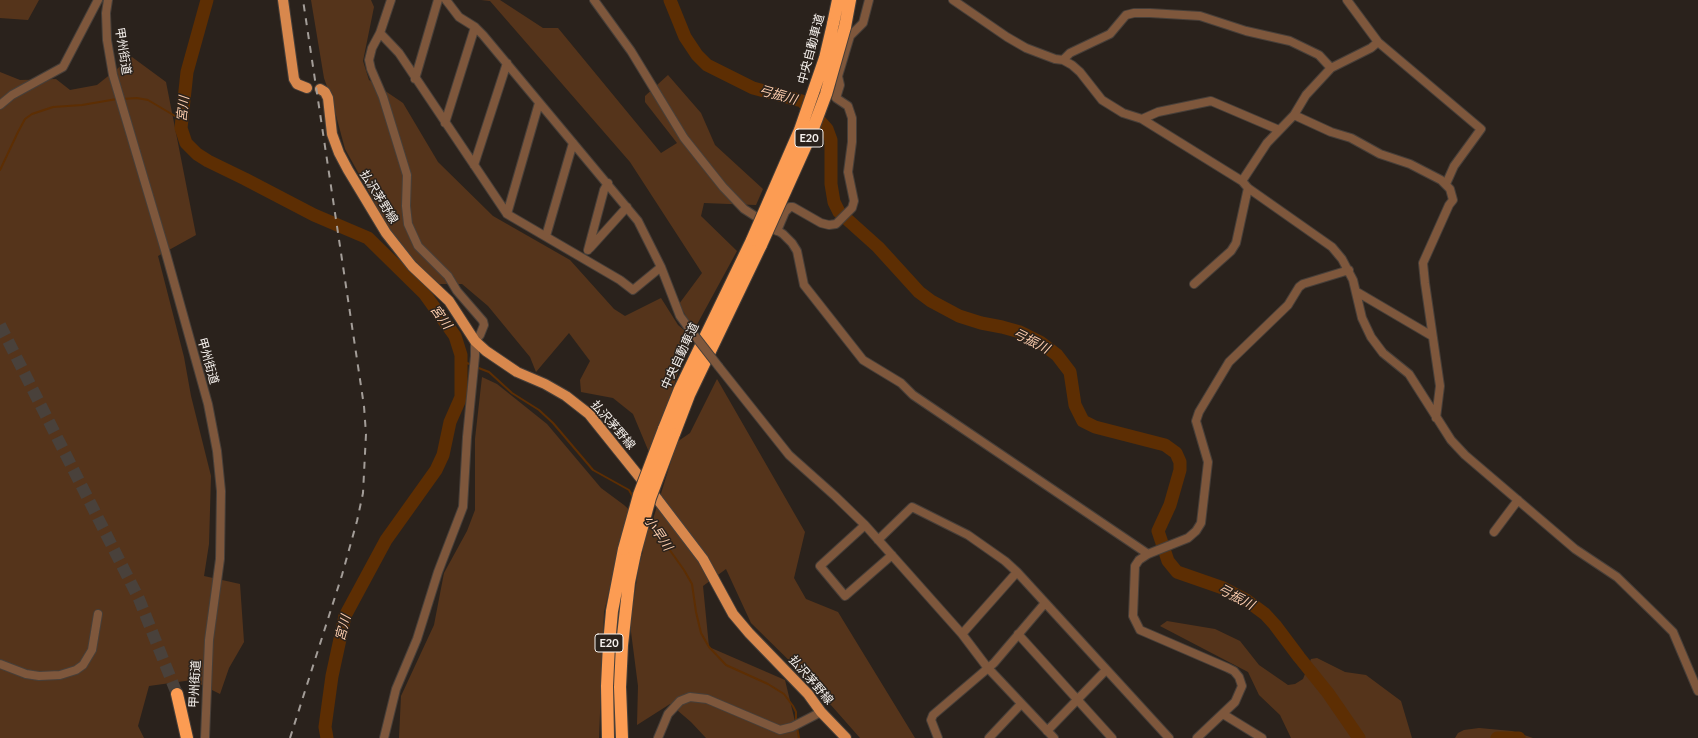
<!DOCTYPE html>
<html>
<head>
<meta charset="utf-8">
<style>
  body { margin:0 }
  canvas { display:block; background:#2a221c }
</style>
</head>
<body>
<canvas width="1698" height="738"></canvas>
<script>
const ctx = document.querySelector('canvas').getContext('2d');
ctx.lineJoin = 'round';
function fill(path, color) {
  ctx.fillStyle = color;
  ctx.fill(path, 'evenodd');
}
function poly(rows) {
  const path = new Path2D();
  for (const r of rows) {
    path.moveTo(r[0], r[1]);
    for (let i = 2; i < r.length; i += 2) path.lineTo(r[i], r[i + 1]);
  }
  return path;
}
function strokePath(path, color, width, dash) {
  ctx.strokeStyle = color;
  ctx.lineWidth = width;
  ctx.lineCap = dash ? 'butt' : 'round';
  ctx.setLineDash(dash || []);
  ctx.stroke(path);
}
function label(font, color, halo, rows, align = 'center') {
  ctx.font = font + ' Lato,"Noto Sans JP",sans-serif';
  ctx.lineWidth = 3;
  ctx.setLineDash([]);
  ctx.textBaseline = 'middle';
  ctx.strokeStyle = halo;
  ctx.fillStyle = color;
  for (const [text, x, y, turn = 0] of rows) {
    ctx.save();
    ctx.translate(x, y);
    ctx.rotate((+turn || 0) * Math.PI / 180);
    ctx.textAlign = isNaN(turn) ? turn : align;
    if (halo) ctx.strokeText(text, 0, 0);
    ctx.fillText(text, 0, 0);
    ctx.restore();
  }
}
fill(poly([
  [0,0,39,0,28,20,0,18],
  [311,0,371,0,374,7,363,61,369,80,403,103,438,162,493,216,570,260,614,309,625,316,661,298,678,325,690,335,651,457,633,414,613,398,581,392,580,380,590,361,569,333,536,372,530,357,488,306,462,284,435,284,387,229,373,199,345,149,333,104,324,78],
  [481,0,500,0,543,28,558,28,661,153,677,143,645,102,645,96,668,75,701,113,715,145,763,189,756,205,704,203,701,216,737,251,694,330,679,304,702,273,630,162,490,1],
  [132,57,166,82,196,235,158,256,184,357,191,396,211,476,209,544,204,576,240,584,244,642,229,668,220,694,192,680,149,686,138,726,144,738,0,738,0,72,20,80,56,79,70,90,97,85],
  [482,377,497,384,547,424,601,488,624,505,650,529,677,442,690,433,717,379,805,532,794,578,806,599,838,612,915,738,860,738,808,679,751,623,726,569,703,586,709,647,785,680,799,738,706,738,691,722,670,704,637,725,638,686,630,624,639,565,643,551,621,542,604,612,599,738,399,738,401,696,434,625,444,573,467,531,475,510,475,439],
  [1167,621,1215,629,1240,641,1259,665,1288,685,1295,684,1303,679,1311,659,1317,658,1345,672,1366,675,1401,701,1412,738,1291,738,1280,715,1259,695,1248,672,1160,626],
  [1479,728,1512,731,1533,738,1455,738,1458,733,1464,730]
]), '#55341b');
strokePath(poly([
  [122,99,137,98,148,100,175,116,181,117],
  [0,170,18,132,25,119,32,114,53,107,82,105,117,99],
  [462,361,472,365],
  [476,367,489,372,512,393,539,410,553,423,593,470,629,490,633,497],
  [649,521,684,570,692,584,696,612,701,633,709,647,726,665,768,684,784,694,793,706,796,712,796,723],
  [797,727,799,738]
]), '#5d2e03', 2);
strokePath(poly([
  [207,0,187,72,181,128,186,143,197,154,208,161,245,179,314,215,368,238,424,293,455,336,461,355,461,397,450,422,443,455,436,470,386,540,345,616,332,676,325,727,327,738],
  [670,0,685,37,697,55,707,65,753,88,802,101,827,129,831,140,831,184,834,202,839,212,878,247,919,292,931,301,959,316,981,323,1002,327,1020,332,1040,342,1057,355,1070,372,1075,405,1083,421,1095,427,1165,445,1176,453,1180,462,1180,470,1170,505,1158,531,1168,561,1177,572,1223,588,1246,600,1265,614,1275,625,1299,657,1328,693,1359,738],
  [1497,738,1519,738]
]), '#5d2e03', 13);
strokePath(poly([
  [0,325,139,599,177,694]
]), '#49413b', 12, [12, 6]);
const minor = poly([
  [108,0,106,13,107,40,113,75,165,250,208,404,217,451,221,491,220,559,209,640,205,738],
  [446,0,459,17,475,27,483,35,638,221,661,267,680,316,688,327],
  [594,0,631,51,684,138,723,187,744,209,783,234,792,243,797,251,804,285,863,360,901,383,913,395,1148,554],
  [953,0,1007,37,1026,48,1055,59,1063,60,1072,65,1080,72,1102,100,1123,113,1142,119,1242,181,1248,188,1332,247,1342,259,1353,280,1362,318,1371,337,1383,353,1409,374,1451,440,1465,455,1575,549,1617,577,1659,618,1673,632,1698,691],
  [1347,0,1378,42,1481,129,1454,166,1446,184],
  [380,33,399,53,507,214,620,280,633,290,661,267],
  [1063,60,1070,53,1110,34,1126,15,1134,13,1150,13,1200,16,1246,31,1290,41,1319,55,1331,68],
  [415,79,438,0],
  [0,105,12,95,63,67,98,0],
  [1294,115,1331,132,1351,138,1380,154,1410,164,1441,180,1450,189,1453,200,1449,205,1423,263,1425,283,1440,386,1436,418],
  [1142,119,1158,112,1211,101,1279,130],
  [445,123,475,27],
  [474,165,507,63],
  [1242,181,1267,143,1294,115,1306,95,1331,68,1371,48,1378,42],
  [507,214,539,103],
  [777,231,785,212,790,207,793,207,821,223,829,225,836,224,852,208,854,201,848,172,852,142,852,118,848,106,836,98,840,85,838,76,850,36,863,23,869,0],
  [546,236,573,143],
  [590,248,627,207],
  [588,250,604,190,608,183],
  [1194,284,1231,251,1236,243,1248,188],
  [1357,292,1432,336],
  [719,367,789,455,835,496,865,525,962,634,987,667,1054,738],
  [865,525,820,566,845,596,892,555],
  [1494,532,1518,500],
  [878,540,912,507,968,535,1005,561,1017,572,1169,738],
  [962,634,1017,572],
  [1018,634,1112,738],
  [0,664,26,674,39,676,60,675,76,670,83,665,92,650,98,614],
  [1223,714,1262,738],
  [1047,731,1106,670],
  [384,738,396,689,417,639,438,572,463,507,467,437,475,356,475,341,480,335,484,325,483,321,457,291,448,276,418,246,408,224,406,206,407,175,383,97,371,69,369,60,372,48,380,33,391,0],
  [658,738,668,714,680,701,690,697,707,699,780,730,792,727,821,712],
  [938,738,931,720,933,715,994,663,1045,603],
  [989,738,1021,704],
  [1197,738,1235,702,1242,686,1239,677,1234,671,1228,668,1140,630,1133,616,1135,566,1139,560,1148,554,1188,538,1196,531,1201,523,1208,462,1196,421,1199,412,1229,362,1288,305,1299,287,1303,284,1349,270]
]);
const major = poly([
  [283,0,294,79,297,84,307,88],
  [320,89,325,92,328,98,332,134,339,153,348,170,386,233,412,266,449,301,475,341,486,351,517,372,545,384,566,396,589,414,658,500,703,559,733,614,749,633,808,694,821,712,846,738]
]);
const highway = poly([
  [833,24,838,0],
  [845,27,850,0],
  [664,429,680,389,752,240],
  [674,434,689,395,761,245],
  [177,694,187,738],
  [608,738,607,686,609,644,612,611,624,549],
  [622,738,620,687,622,645,629,582,635,553]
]);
strokePath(minor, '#473f39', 10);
strokePath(major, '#473f39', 12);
strokePath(highway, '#473f39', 14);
strokePath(minor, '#7e573c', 8);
strokePath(major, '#d8884d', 10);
strokePath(highway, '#fc9c53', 12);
strokePath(poly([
  [290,738,342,575,357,521,363,493,366,434,364,406,303,0]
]), '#a39d98', 2, [7, 7]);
const minorBridge = poly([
  [688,327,719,367]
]);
const highwayBridge = poly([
  [752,240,800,130,825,58,833,24],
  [761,245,811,134,826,94,845,27],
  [624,549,639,495,664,429],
  [635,553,650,498,674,434]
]);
strokePath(minorBridge, '#473f39', 10, []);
strokePath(highwayBridge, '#473f39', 14, []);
strokePath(minorBridge, '#7e573c', 8);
strokePath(highwayBridge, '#fc9c53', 12);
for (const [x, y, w] of [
  [809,138,28],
  [609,643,28]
]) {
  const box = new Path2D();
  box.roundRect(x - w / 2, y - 9, w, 18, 3);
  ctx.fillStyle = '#2a221c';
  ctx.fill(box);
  strokePath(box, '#f6f1ed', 1);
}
label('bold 11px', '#f6f1ed', null, [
  ["E20",809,138],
  ["E20",609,643]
]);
label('12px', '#f6f1ed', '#2a221c', [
  ["中央自動車道",811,49,-75],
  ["甲州街道",123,51,81],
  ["払沢茅野線",379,197,58],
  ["中央自動車道",680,356,-65],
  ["甲州街道",208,361,74],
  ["払沢茅野線",613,425,49],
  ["払沢茅野線",811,680,49],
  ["甲州街道",195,684,-87]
]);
label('italic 13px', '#fdcdad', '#2a221c', [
  ["弓振川",778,95,16],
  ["宮川",183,109,-84],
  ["宮川",441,317,54],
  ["弓振川",1031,341,27],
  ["小早川",658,533,56],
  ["弓振川",1236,597,28],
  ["宮川",343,628,-75]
]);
</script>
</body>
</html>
